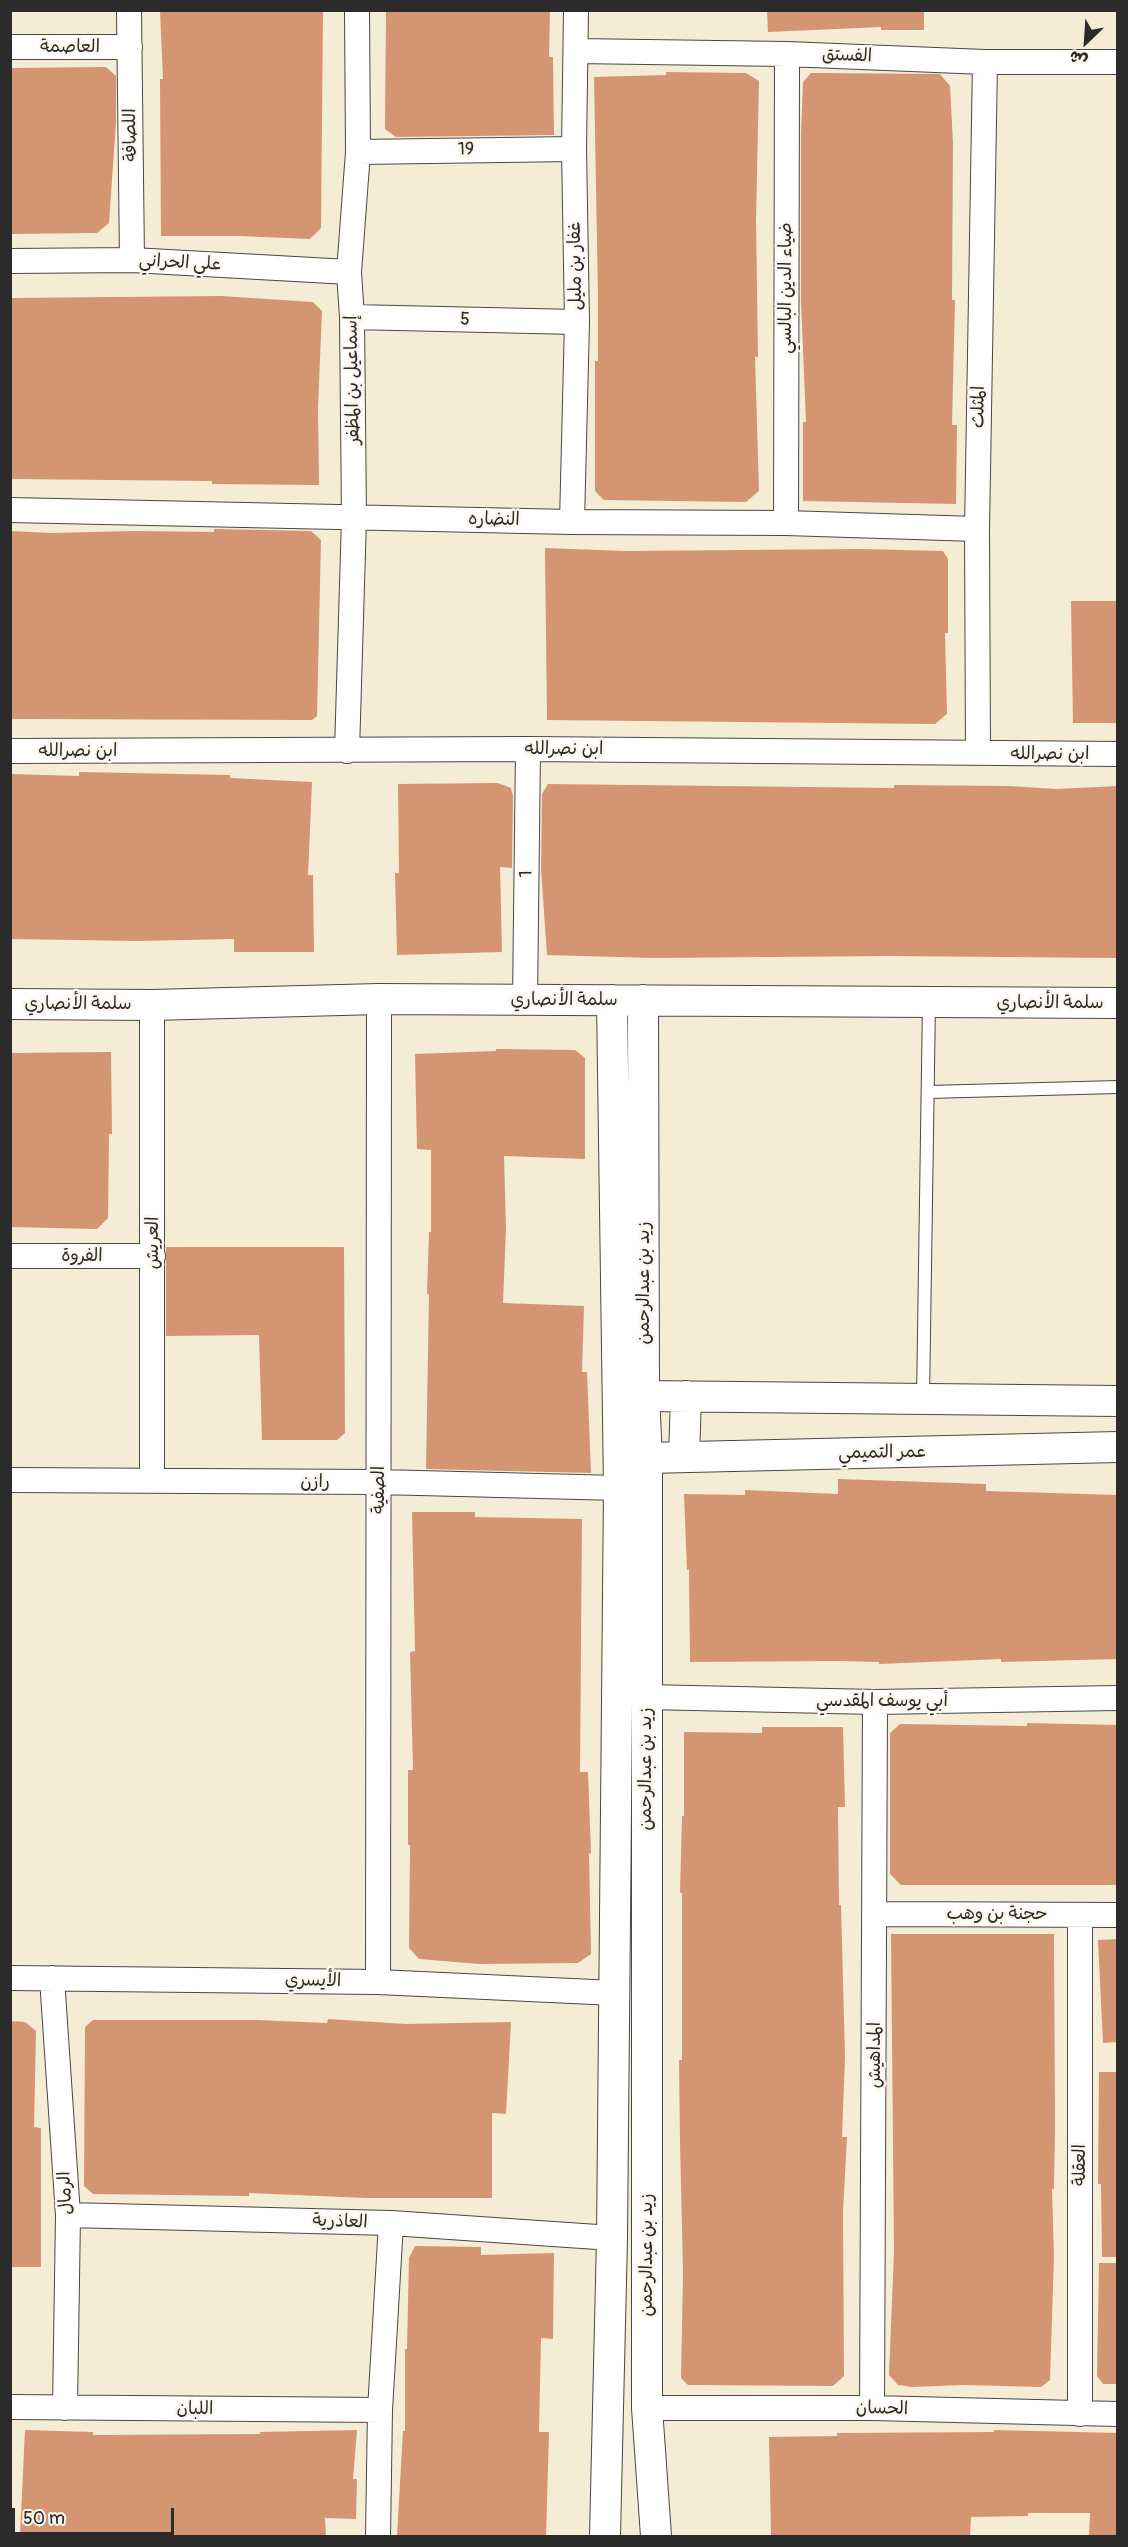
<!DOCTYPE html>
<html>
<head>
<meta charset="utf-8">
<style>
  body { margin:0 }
  #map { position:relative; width:1128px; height:2547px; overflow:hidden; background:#f5ecd6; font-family:Pangolin,"Playpen Sans Arabic",sans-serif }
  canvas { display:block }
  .frame { position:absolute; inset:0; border:12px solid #2b2b2b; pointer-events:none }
  .north { position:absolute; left:1056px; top:12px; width:60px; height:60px; -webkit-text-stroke:4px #fbf7ec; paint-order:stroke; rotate:205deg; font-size:16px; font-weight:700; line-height:24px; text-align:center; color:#2b2b2b }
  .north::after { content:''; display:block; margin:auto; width:21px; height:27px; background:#2b2b2b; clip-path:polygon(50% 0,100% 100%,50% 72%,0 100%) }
  .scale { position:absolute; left:12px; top:2508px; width:162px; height:27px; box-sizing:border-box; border:3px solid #2b2b2b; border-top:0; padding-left:8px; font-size:18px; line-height:21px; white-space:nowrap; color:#2b2b2b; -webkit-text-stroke:4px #fbf7ec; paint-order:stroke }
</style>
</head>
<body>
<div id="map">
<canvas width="1128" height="2547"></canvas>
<div class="frame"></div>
<div class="north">ش</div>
<div class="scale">50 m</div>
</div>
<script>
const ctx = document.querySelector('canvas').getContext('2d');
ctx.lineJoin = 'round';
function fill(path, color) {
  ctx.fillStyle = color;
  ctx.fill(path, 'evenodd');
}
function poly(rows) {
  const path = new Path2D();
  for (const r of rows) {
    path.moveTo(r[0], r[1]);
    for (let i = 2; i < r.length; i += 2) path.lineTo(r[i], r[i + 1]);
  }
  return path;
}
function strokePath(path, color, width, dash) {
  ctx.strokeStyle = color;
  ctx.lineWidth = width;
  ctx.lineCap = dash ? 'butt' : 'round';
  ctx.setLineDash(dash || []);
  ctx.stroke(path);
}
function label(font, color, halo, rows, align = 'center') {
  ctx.font = font + ' Pangolin,"Playpen Sans Arabic",sans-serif';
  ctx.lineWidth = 5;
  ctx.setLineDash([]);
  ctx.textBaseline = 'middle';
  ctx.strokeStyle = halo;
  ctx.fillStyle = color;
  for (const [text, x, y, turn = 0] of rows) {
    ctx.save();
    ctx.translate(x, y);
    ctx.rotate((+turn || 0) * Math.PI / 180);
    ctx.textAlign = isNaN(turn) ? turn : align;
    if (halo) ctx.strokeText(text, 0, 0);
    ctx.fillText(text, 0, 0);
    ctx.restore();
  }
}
fill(poly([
  [160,10,323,10,321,228,310,239,239,236,161,236,160,79,163,79],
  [386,10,550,10,549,57,553,57,554,135,396,137,385,129],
  [767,10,924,10,924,30,881,30,881,27,768,32],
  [106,67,116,76,116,122,109,223,97,233,10,234,10,68],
  [666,72,746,73,759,81,756,220,758,357,755,357,759,491,746,502,604,500,595,491,595,361,598,361,598,295,594,77,666,75],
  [811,73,940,74,950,86,953,143,952,300,955,300,952,425,957,425,956,504,803,501,803,422,806,422,801,302,801,134,803,82],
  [221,296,313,302,322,311,318,408,319,485,212,484,212,481,10,479,10,298],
  [214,529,311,531,321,540,317,716,312,720,10,719,10,531,52,533,134,531,214,532],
  [545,548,625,551,862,549,943,551,948,559,948,633,945,633,947,714,935,724,547,720],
  [1071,601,1118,601,1118,723,1073,723],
  [79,772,230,775,230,778,312,782,308,875,313,875,314,952,234,952,234,939,137,941,10,939,10,774,79,776],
  [498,783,511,788,513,796,512,868,500,867,502,952,397,955,395,873,399,873,398,784],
  [548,784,894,788,894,785,1009,786,1056,789,1118,786,1118,958,889,956,654,958,547,955,541,869,542,794],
  [496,1049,575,1050,585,1058,585,1159,504,1156,506,1228,503,1303,584,1306,582,1372,587,1372,591,1473,426,1469,429,1294,427,1294,429,1232,431,1232,431,1150,417,1149,415,1054,496,1051],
  [111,1052,112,1134,109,1134,108,1218,97,1229,10,1227,10,1053],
  [166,1247,344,1247,345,1433,337,1440,262,1440,259,1335,166,1336],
  [838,1479,986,1484,986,1491,1118,1495,1118,1659,1001,1662,1001,1659,879,1664,879,1662,838,1661,690,1662,689,1569,687,1570,684,1494,745,1495,745,1490,838,1494],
  [412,1512,475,1512,475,1517,582,1519,580,1772,588,1772,591,1854,589,1853,591,1954,578,1963,479,1964,419,1959,409,1948,410,1845,408,1845,408,1770,413,1770,410,1652,415,1651],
  [1027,1723,1118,1725,1118,1885,901,1885,890,1874,890,1733,900,1724,1027,1726],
  [762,1727,843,1727,845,1807,838,1807,839,1905,841,1905,845,2057,842,2137,847,2137,843,2212,844,2376,833,2386,688,2385,681,2378,683,2273,680,2141,679,2060,682,2060,682,1893,680,1893,682,1816,684,1816,684,1732,762,1733],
  [891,1934,1054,1934,1055,2129,1054,2189,1052,2189,1054,2256,1050,2380,1041,2387,964,2385,912,2387,898,2385,889,2375,894,2251],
  [1118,1939,1118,2042,1103,2043,1098,1940],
  [328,2019,406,2024,511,2022,506,2114,492,2113,492,2198,366,2198,249,2193,249,2196,93,2194,84,2186,85,2027,93,2020,256,2020,327,2023],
  [10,2021,25,2022,36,2031,34,2127,41,2128,41,2267,10,2267],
  [1099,2072,1118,2072,1118,2257,1102,2257,1101,2184,1098,2184],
  [415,2246,481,2247,481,2255,554,2253,553,2339,541,2338,539,2432,549,2432,546,2536,397,2536,403,2431,405,2431,405,2349,407,2349,409,2258],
  [1099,2263,1118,2263,1118,2384,1103,2384,1097,2376],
  [25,2430,93,2432,93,2435,260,2434,260,2432,357,2430,353,2479,357,2479,356,2519,325,2518,326,2536,20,2536],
  [994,2430,1118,2433,1118,2536,1089,2536,1090,2513,1028,2513,1028,2516,971,2517,970,2536,771,2536,769,2437,837,2436,837,2433,994,2432]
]), '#d49572');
const service = poly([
  [928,1092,1118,1087],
  [923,1399,929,1002]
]);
const minor = poly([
  [129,10,132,260],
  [10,47,130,47],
  [576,51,787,54,985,62,1118,62],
  [358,152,574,149],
  [10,261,132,260,349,272],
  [352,317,577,322],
  [10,510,572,522,786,523,977,529],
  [572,522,577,322,574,149,576,10],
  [786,523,787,54],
  [10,751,528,749,1118,754],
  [347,751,354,518,352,317,349,272,358,152,357,10],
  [978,753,977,529,985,62],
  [525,1000,528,749],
  [10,1256,153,1256],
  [10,1480,379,1482,619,1488],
  [152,1481,152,1005],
  [646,1697,875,1702,1118,1698],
  [876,1914,1118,1915],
  [10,1978,378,1982,615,1993],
  [52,1978,68,2215,65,2408],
  [378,1982,379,999],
  [68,2215,391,2223,612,2238],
  [10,2407,380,2410],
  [647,2408,872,2408,1118,2414],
  [872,2408,875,1702],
  [1080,2414,1080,1915],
  [378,2536,380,2410,391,2223]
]);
const tertiary = poly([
  [643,1000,644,1396,647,1458,647,2408,656,2536],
  [10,1004,152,1005,379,999,1118,1003],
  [644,1396,1118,1401],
  [684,1457,686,1396],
  [647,1458,1118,1447],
  [605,2536,612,2238,619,1488,612,1000]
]);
strokePath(service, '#494845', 14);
strokePath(minor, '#494845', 26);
strokePath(tertiary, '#494845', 32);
strokePath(service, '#fff', 12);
strokePath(minor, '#fff', 24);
strokePath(tertiary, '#fff', 30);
label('18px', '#2b2b2b', '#fbf7ec', [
  ["العاصمة",70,47],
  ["الفستق",847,56,2],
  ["اللصافة",131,135,-91],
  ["19",466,150,-1],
  ["علي الحراني",180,263,3],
  ["غفار بن مليل",576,266,-91],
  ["ضياء الدين البالسي",786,288,-90],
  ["5",465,320,1],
  ["إسماعيل بن المظفر",353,380,-91],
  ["المثلث",979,407,-89],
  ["النضاره",494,520,1],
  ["ابن نصرالله",564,749],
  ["ابن نصرالله",78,751],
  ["ابن نصرالله",1050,754],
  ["1",527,874,-89],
  ["سلمة الأنصاري",564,1000],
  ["سلمة الأنصاري",1050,1003],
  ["سلمة الأنصاري",78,1004],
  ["العريش",153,1243,-90],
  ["الفروة",82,1256],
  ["زيد بن عبدالرحمن",644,1283,-90],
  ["عمر التميمي",882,1453,-1],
  ["رازن",315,1482],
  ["الصفية",379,1490,-90],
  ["أبي يوسف المقدسي",882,1701],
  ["زيد بن عبدالرحمن",646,1769,-90],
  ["حجنة بن وهب",997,1914],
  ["الأيسري",313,1981,1],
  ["المداهيش",875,2055,-90],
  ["العقلة",1080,2165,-90],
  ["الرمال",66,2193,-93],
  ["العاذرية",340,2222,2],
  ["زيد بن عبدالرحمن",647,2255,-90],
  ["اللبان",195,2409],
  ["الحسان",882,2409,1]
]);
</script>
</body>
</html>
